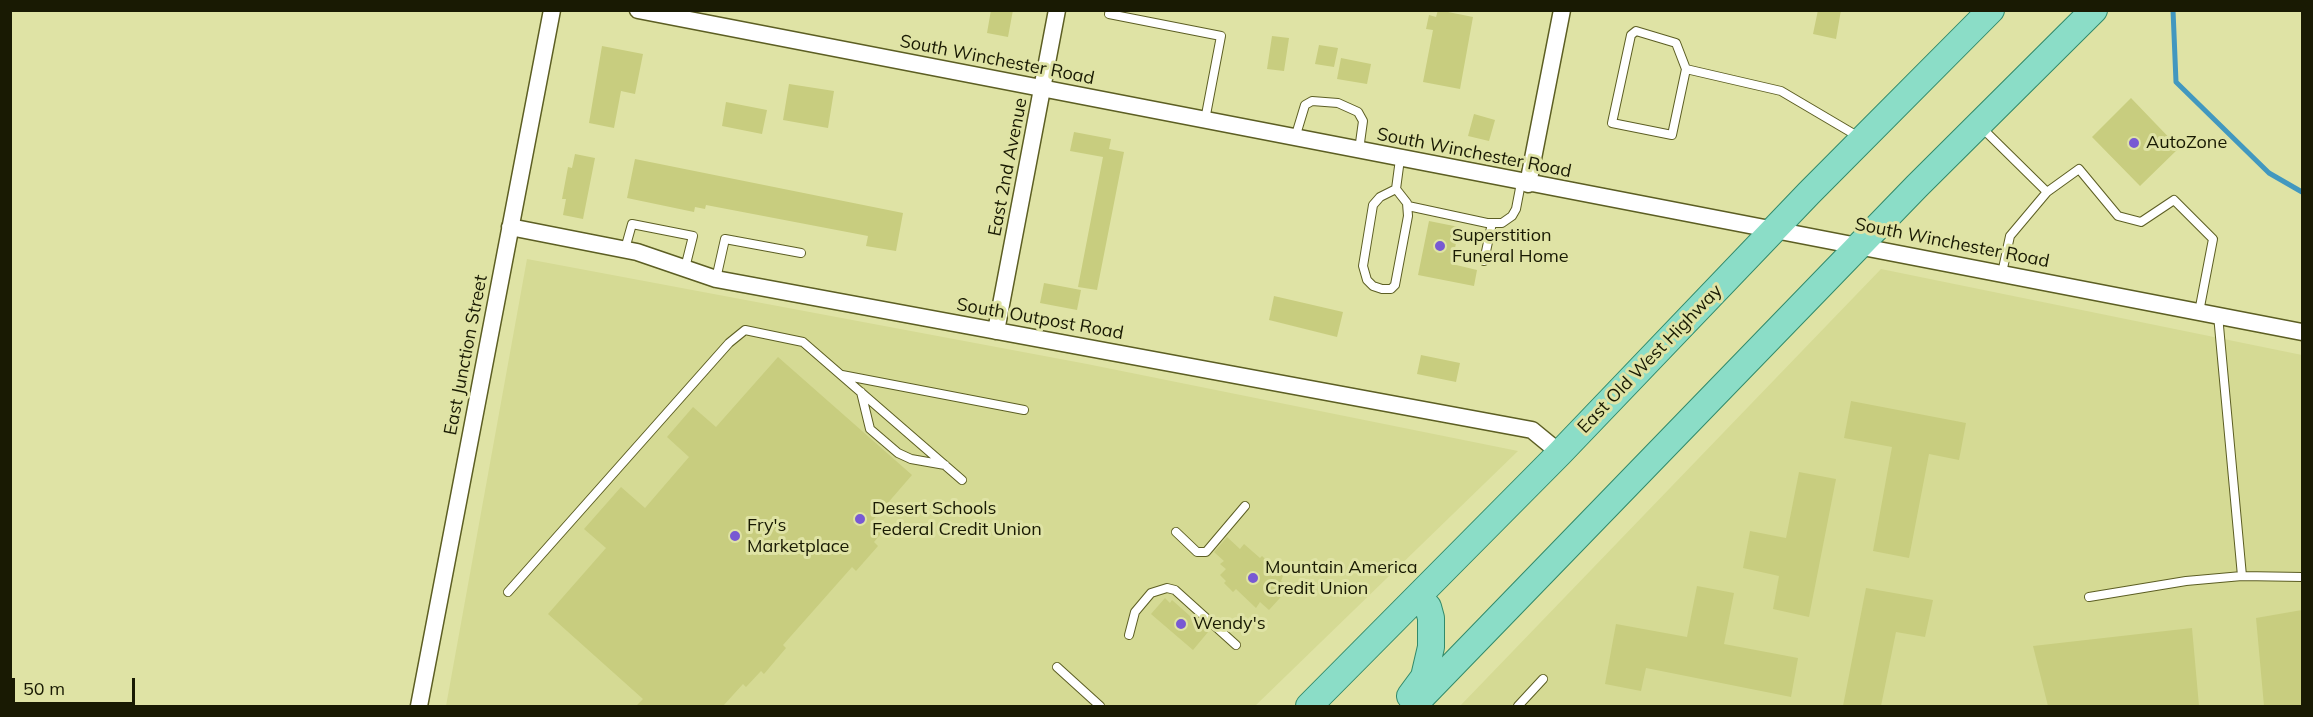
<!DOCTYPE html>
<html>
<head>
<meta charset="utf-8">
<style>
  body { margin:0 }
  #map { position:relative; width:2313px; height:717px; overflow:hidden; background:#dfe3a5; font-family:Mulish,sans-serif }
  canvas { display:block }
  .frame { position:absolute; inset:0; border:12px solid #191a03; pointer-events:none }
  .scale { position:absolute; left:12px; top:678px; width:123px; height:27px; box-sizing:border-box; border:3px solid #191a03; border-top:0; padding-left:8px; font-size:18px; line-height:21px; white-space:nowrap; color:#191a03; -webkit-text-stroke:4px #dfe3a5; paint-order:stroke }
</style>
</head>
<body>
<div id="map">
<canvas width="2313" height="717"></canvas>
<div class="frame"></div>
<div class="scale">50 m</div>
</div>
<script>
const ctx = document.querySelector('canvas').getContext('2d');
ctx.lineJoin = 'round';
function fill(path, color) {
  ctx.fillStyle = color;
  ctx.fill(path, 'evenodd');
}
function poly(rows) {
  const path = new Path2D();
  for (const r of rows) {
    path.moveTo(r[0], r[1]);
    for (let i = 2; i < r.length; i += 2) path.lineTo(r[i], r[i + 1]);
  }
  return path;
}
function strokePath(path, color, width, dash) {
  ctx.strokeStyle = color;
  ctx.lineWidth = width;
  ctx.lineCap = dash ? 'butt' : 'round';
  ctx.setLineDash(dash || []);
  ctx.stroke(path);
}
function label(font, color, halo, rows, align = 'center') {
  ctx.font = font + ' Mulish,sans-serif';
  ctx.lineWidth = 6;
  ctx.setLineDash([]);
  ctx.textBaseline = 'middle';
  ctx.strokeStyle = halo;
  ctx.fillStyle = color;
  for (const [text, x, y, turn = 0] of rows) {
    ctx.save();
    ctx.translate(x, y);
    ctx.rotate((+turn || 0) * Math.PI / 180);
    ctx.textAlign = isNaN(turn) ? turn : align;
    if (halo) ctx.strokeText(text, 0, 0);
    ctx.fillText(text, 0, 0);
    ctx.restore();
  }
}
fill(poly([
  [527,259,1087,364,1518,451,1255,706,446,706],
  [1881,269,2302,355,2302,706,1460,706]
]), '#d5da94');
strokePath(poly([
  [2173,10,2176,82,2269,173,2302,192]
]), '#4298bf', 5);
fill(poly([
  [991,10,1013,10,1008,37,987,33],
  [1438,10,1473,17,1460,89,1423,82,1433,30,1426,29,1429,15,1436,17],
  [1818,10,1841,10,1836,39,1813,34],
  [1272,36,1289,38,1284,71,1267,69],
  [1319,45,1338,48,1334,67,1315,64],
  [602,46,643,54,635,94,621,91,614,128,589,123],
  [1341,58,1371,64,1367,84,1337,79],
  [789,84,834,91,828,128,783,120],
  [2131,98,2179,148,2140,186,2092,137],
  [726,102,767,110,762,134,722,126],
  [1474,114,1495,120,1489,141,1468,136],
  [1074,132,1111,139,1109,149,1124,152,1097,290,1078,287,1103,157,1070,151],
  [575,154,595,158,583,219,563,215,566,199,562,199,568,167,572,168],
  [635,159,903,213,896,251,866,246,868,236,706,205,705,209,695,207,694,212,627,198],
  [1429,221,1459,227,1452,264,1477,270,1474,286,1418,275],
  [1044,283,1081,290,1077,310,1040,303],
  [1274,296,1343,312,1337,337,1269,320],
  [1421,355,1460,363,1456,382,1417,374],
  [778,357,912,475,873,520,884,530,874,542,878,546,856,571,852,567,783,645,786,648,764,674,761,671,746,687,743,684,723,706,636,706,643,699,548,614,606,548,584,529,621,487,645,508,689,457,667,437,693,407,716,427],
  [1851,401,1966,423,1959,460,1929,454,1909,558,1873,551,1892,447,1844,438],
  [1799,472,1836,479,1809,617,1773,609,1779,576,1743,568,1750,531,1786,538],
  [1227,537,1240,549,1244,544,1260,558,1262,556,1283,576,1281,581,1289,588,1269,610,1260,602,1256,608,1236,589,1233,592,1224,583,1226,581,1220,575,1226,569,1220,564,1224,561,1214,552],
  [1697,586,1734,593,1724,644,1798,658,1791,697,1646,668,1641,691,1605,684,1616,624,1687,637],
  [1866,588,1933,600,1925,637,1896,632,1881,706,1843,706],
  [1165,598,1170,603,1172,600,1208,632,1193,650,1151,614],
  [2302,610,2302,706,2264,706,2256,618],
  [2192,628,2199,706,2048,706,2033,646]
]), '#c8cd7f');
const lane = poly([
  [1110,10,1109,14,1221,36,1205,120],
  [1686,69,1672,135,1612,123,1631,35,1636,31,1676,43,1686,69,1781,91,1859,137],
  [1981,127,2047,192,2010,236,2002,273],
  [1295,138,1305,105,1312,101,1338,103,1358,112,1363,121,1359,150],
  [1396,189,1407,203,1408,216,1395,285,1391,289,1382,289,1373,286,1367,280,1363,266,1373,205,1380,197,1396,189,1400,159],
  [2047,192,2079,169,2118,216,2141,222,2174,200,2213,239,2199,312],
  [1408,206,1487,223,1502,223,1512,216,1516,209,1521,183],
  [625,249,632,224,693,236,685,268],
  [1484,261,1492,223],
  [716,279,725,239,801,253],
  [2218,315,2242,576],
  [842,375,1024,410],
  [861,392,870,429,898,453,911,459,945,465],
  [1176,532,1197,552,1206,552,1245,506],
  [508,592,729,343,745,330,803,342,962,480],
  [2089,597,2186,581,2242,576,2302,577],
  [1129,635,1135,612,1151,593,1167,588,1175,590,1236,645],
  [1057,667,1100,706],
  [1518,706,1543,679]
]);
const street = poly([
  [638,10,2302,332],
  [1528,184,1562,10],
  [510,227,637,252,716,279,1532,430,1560,453],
  [996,331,1057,10],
  [419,706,552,10]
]);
const primary = poly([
  [1410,696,1424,677,1431,647,1431,618,1428,607,1418,597],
  [1309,706,1560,453,1809,193,1991,10],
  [1413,706,1917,186,2094,10]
]);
strokePath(lane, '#5c5e23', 10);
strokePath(street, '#5c5e23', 19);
strokePath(primary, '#318a6a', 28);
strokePath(lane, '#fff', 8);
strokePath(street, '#fff', 16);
strokePath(primary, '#8bddc7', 26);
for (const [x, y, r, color] of [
  [2134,143,6,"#7859d3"],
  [1440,246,6,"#7859d3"],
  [860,519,6,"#7859d3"],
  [735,536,6,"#7859d3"],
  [1253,578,6,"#7859d3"],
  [1181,624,6,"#7859d3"]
]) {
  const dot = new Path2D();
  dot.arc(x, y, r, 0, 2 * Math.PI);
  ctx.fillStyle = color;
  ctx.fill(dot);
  strokePath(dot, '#dfe3a5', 2);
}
label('18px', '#191a03', '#dfe3a5', [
  ["South Winchester Road",997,60,11],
  ["South Winchester Road",1474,153,11],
  ["East 2nd Avenue",1008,167,-79],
  ["South Winchester Road",1952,243,11],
  ["South Outpost Road",1040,319,10],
  ["East Junction Street",466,355,-79],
  ["East Old West Highway",1650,359,-46]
]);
label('18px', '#191a03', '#dfe3a5', [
  ["AutoZone",2146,143],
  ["Superstition",1452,236],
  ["Funeral Home",1452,257],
  ["Desert Schools",872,509],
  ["Federal Credit Union",872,530],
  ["Fry's",747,526],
  ["Marketplace",747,547],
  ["Mountain America",1265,568],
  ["Credit Union",1265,589],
  ["Wendy's",1193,624]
], 'left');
</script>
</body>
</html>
